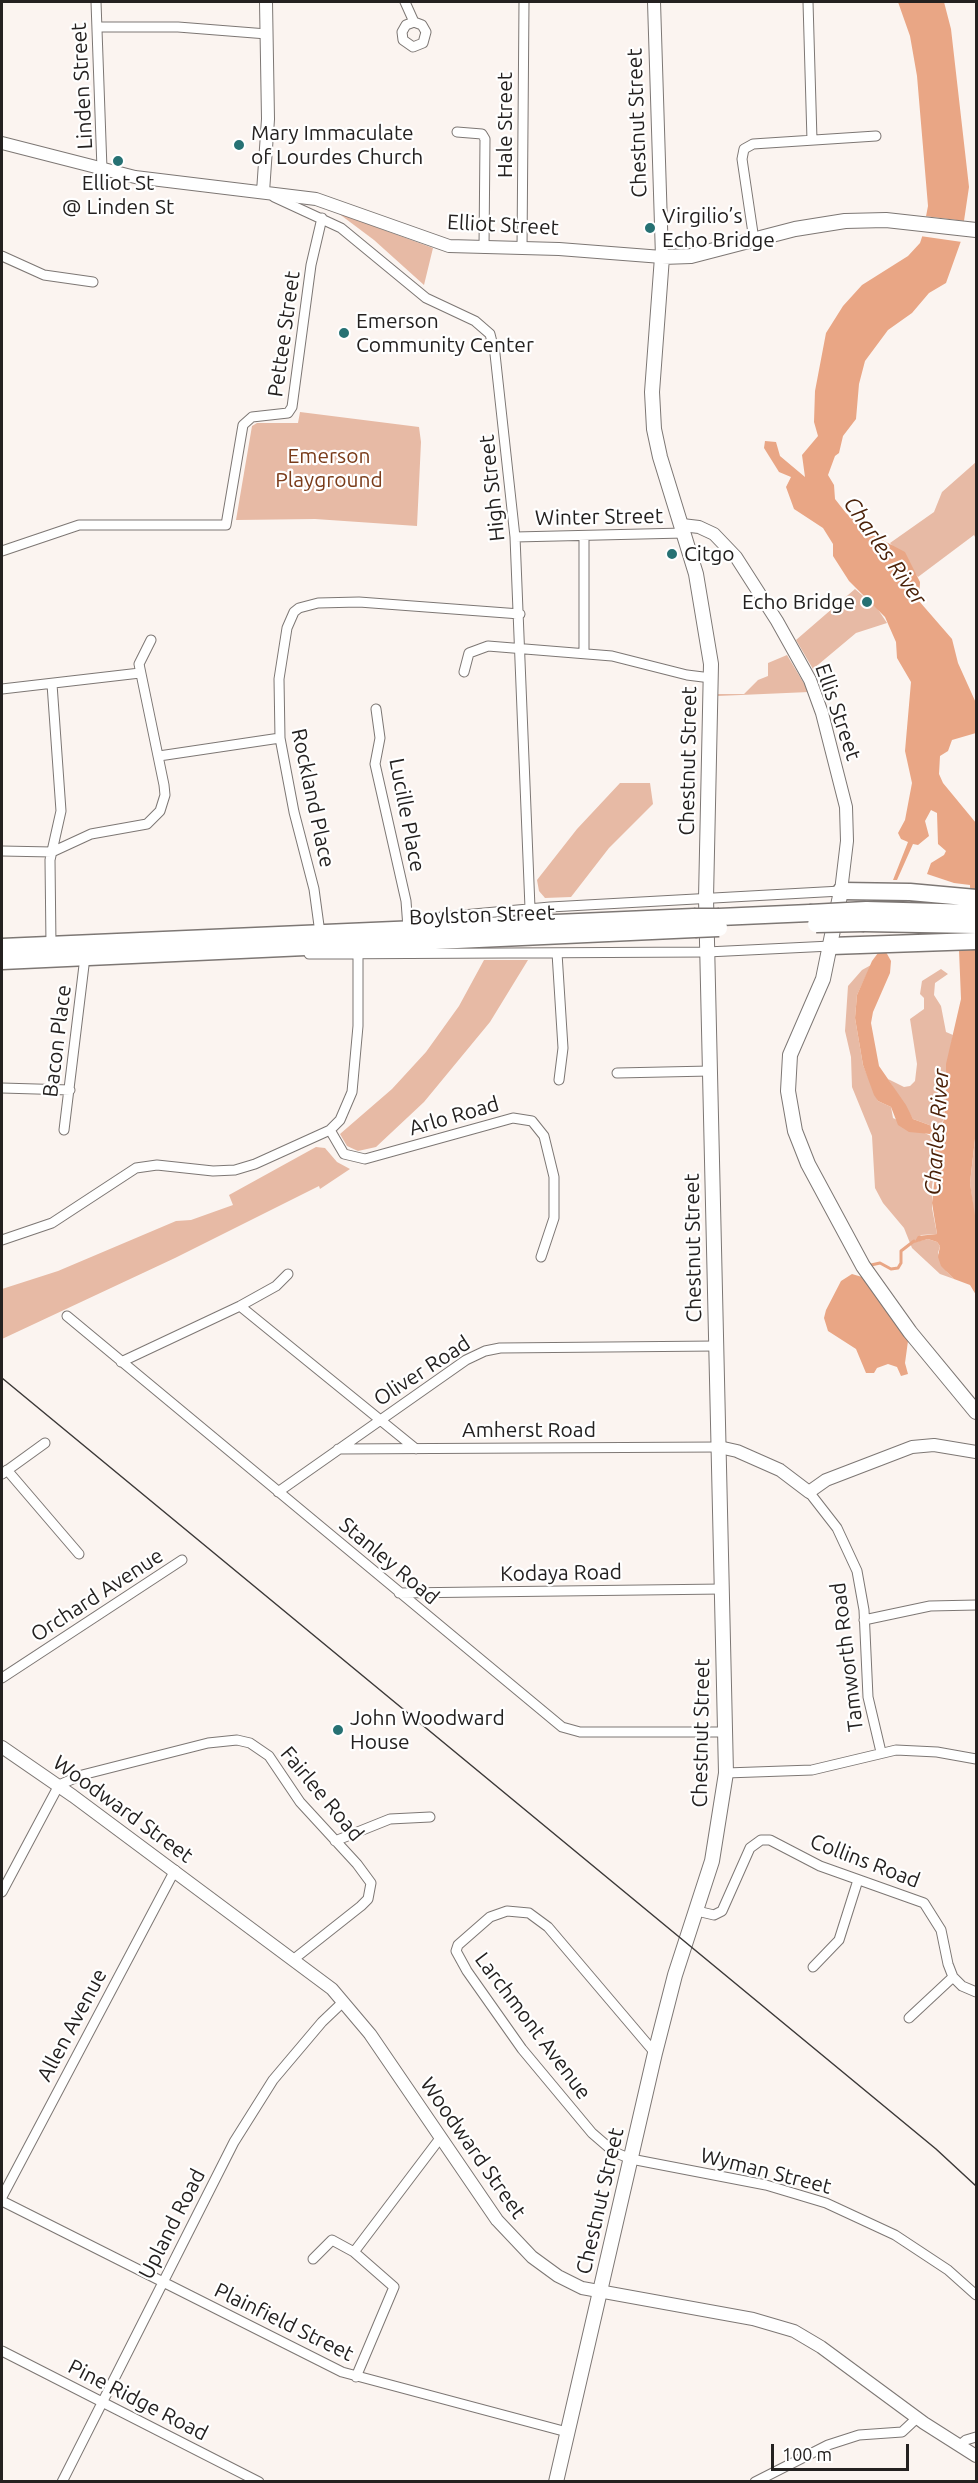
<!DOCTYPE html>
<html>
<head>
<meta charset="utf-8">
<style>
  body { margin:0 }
  #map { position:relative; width:978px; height:2483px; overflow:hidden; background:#fbf4f0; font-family:Ubuntu,sans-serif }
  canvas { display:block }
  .frame { position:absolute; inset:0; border:3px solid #242120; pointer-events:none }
  .scale { position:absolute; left:771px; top:2444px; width:138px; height:27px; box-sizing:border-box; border:3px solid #242120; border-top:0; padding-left:8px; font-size:18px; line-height:21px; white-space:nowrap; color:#242120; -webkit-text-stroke:4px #fff; paint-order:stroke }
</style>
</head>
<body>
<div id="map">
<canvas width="978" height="2483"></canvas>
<div class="frame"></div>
<div class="scale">100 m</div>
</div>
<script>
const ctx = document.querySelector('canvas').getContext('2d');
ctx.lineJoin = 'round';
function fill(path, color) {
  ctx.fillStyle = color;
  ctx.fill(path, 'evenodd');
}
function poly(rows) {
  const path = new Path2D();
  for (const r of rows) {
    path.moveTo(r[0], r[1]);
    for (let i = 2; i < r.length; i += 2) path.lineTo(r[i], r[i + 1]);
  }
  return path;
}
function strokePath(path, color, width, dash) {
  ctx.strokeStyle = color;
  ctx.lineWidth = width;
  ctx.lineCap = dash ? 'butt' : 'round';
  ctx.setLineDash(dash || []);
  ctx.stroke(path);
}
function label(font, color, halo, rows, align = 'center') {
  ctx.font = font + ' Ubuntu,sans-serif';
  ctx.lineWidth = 4.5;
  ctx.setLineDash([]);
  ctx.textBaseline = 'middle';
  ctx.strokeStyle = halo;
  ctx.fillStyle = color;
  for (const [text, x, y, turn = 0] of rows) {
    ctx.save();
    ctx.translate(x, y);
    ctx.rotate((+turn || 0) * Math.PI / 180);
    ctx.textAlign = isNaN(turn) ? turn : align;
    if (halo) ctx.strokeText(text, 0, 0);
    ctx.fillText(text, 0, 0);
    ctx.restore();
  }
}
fill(poly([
  [338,213,433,248,424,285,374,240],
  [300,412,419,427,421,442,417,526,315,519,236,520,252,426,257,423,298,423],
  [976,462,976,539,974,535,918,577,890,543,934,512,942,492],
  [855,589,877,608,887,623,856,633,813,669,796,640],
  [787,655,809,692,718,696,718,694,744,694,758,680,768,676,768,663],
  [620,783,650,783,653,804,609,848,571,897,545,898,539,891,537,880,577,829],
  [484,960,528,960,490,1022,424,1102,376,1147,358,1151,347,1146,340,1134,392,1089,426,1052,459,1006],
  [871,965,857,995,855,1018,863,1065,878,1101,891,1107,893,1118,933,1137,936,1167,932,1185,932,1208,937,1234,921,1235,915,1242,928,1239,937,1242,940,1246,938,1253,947,1272,954,1279,940,1274,912,1248,904,1228,883,1203,875,1188,872,1136,852,1087,851,1057,845,1031,848,986,862,970],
  [941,969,948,974,935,983,934,995,941,1006,946,1032,953,1035,945,1077,946,1103,940,1137,932,1126,913,1119,888,1079,904,1087,910,1086,915,1081,917,1064,910,1019,924,1009,924,998,920,994,922,981],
  [976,1130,976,1229,970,1183],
  [316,1147,325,1148,337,1162,350,1169,320,1189,319,1186,175,1258,2,1339,2,1289,58,1271,176,1221,191,1220,233,1205,229,1195]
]), '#e7baa5');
fill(poly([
  [898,2,944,2,951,29,969,187,961,241,946,283,929,293,912,313,888,330,865,361,859,384,856,419,843,436,839,453,835,456,828,475,834,485,835,499,846,513,869,533,905,552,920,582,919,601,952,639,958,663,976,703,976,733,952,740,948,751,940,756,939,774,943,783,976,823,976,1130,970,1183,976,1222,976,1295,970,1285,954,1279,941,1266,938,1257,940,1246,937,1242,928,1239,914,1243,918,1236,937,1234,932,1203,936,1167,934,1140,930,1134,909,1132,898,1125,891,1107,878,1101,874,1095,863,1065,855,1018,857,995,872,961,878,953,886,952,891,961,890,973,873,1012,871,1023,879,1066,906,1105,913,1119,932,1126,941,1136,946,1103,946,1064,961,999,959,950,972,949,970,885,954,883,927,874,931,863,944,855,946,851,938,844,937,813,931,810,925,821,929,836,918,845,913,844,897,880,893,880,908,842,901,839,898,833,905,820,912,783,905,751,911,682,897,658,896,642,885,617,849,581,833,556,833,544,823,528,794,509,786,487,791,477,779,472,764,448,765,441,776,442,780,456,805,477,802,455,818,436,814,422,815,391,826,333,843,306,862,285,908,256,920,243,922,237,928,206,917,76,910,36],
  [852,1274,862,1277,908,1341,905,1363,908,1374,901,1376,897,1367,888,1364,877,1368,874,1373,866,1373,856,1349,828,1331,824,1318,826,1310,841,1281]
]), '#e9a685');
fill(poly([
  [924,216,965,221,962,242,920,236]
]), '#fbf4f0');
strokePath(poly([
  [871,1265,880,1263,891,1269,898,1268,901,1263,901,1251,914,1241]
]), '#e9a685', 3);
const minor = poly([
  [96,2,102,169],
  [405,2,414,22,422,25,426,32,423,43,413,47,403,40,402,32,406,25,414,22],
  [808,2,812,140],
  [98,27,178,27,267,34],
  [457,132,482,134,485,139,484,248],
  [274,197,341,228,426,298,475,321,490,334,495,354,515,537,530,908],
  [754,240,742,159,744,149,753,144,876,136],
  [522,248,524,2],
  [2,256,44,275,93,282],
  [515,537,684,533],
  [2,551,79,525,226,525,243,425,252,417,288,413,292,407,311,265,322,218],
  [584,652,584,536],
  [464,672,469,653,488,646,612,656,687,675,711,678],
  [2,689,140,673],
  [376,709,380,738,375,764,406,901,408,928,441,917,550,907,841,891],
  [159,756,280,738],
  [2,851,52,852,91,834,147,824,160,811,165,795,164,785,139,664,151,640],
  [320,933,314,889,294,812,280,738,279,679,287,628,294,612,299,608,318,603,359,602,520,614],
  [51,945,50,860,61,811,52,684],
  [557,953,563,1048,559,1080],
  [309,954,707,952,831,946],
  [617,1073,710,1071],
  [2,1088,70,1090],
  [64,1130,85,957],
  [330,1130,344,1154,365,1159,513,1118,532,1121,544,1136,554,1177,554,1218,541,1257],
  [2,1240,52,1223,136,1168,157,1165,213,1171,235,1170,255,1164,330,1130,340,1120,352,1092,358,1026,358,955],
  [240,1306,416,1449],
  [67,1316,562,1727,580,1732,726,1732],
  [121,1362,240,1306,276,1286,288,1274],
  [338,1449,719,1447],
  [7,1470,79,1554],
  [2,1474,45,1443],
  [278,1492,466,1360,485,1351,500,1348,716,1346],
  [809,1492,837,1528,857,1571,864,1610,868,1697,881,1752],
  [399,1593,723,1589],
  [864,1620,930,1606,976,1605],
  [2,1678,182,1560],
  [726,1773,812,1770,896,1750,937,1752,976,1759],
  [335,1841,390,1819,430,1817],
  [2,1892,59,1785,82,1775,208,1743,237,1740,250,1743,269,1756,300,1802,357,1864,371,1883,368,1899,361,1906,294,1959],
  [697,1911,714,1915,722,1911,750,1848,761,1840,770,1840,820,1866,924,1903,941,1930,948,1964,953,1977,962,1986,976,1992],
  [813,1967,839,1940,858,1880],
  [909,2018,953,1977],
  [655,2053,548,1927,529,1913,507,1911,490,1917,458,1945,456,1951,467,1971,522,2049,592,2133,614,2152,631,2159,766,2185,826,2203,895,2235,948,2270,976,2295],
  [2,2197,175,1870],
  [2,2201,342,2372,567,2432],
  [354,2252,394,2287,356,2377],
  [313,2259,332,2240,354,2252,441,2137],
  [2,2351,259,2482],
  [960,2445,966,2440,976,2437],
  [62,2482,234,2142,273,2080,322,2022,343,2002],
  [755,2482,828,2445,859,2435,902,2432,917,2418]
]);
const tertiary = poly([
  [2,143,135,177,316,199,449,246,559,249,662,257,654,2],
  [263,192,268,119,266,2],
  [682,525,699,527,714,534,736,557,777,621,810,680,822,713,846,807,847,841,841,891],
  [719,1447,737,1451,780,1470,809,1492,826,1480,912,1447,934,1445,976,1452],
  [2,1747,73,1796,332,1989,370,2034,497,2220,532,2257,558,2276,582,2288,753,2319,794,2331,821,2347,924,2423,976,2456]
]);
const secondary = poly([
  [841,891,823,979,790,1055,788,1091,795,1131,808,1164,863,1266,910,1332,976,1412],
  [556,2482,655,2053,675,1975,712,1861,726,1773,706,898,711,664,696,574,660,457,654,429,652,392,662,257,691,256,795,229,845,221,886,220,976,230]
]);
const trunk = poly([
  [841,891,910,892,976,898],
  [866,910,976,913],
  [719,917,810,913],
  [864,923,976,925],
  [831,946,976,941],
  [2,947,694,917],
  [2,961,695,929]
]);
strokePath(minor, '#7d7774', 11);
strokePath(tertiary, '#7d7774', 14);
strokePath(secondary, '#7d7774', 16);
strokePath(trunk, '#7d7774', 19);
strokePath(minor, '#fff', 9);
strokePath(tertiary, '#fff', 12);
strokePath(secondary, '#fff', 14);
strokePath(trunk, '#fff', 16);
strokePath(poly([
  [2,1378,936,2149,976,2186]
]), '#3c3938', 1.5);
const trunkBridge = poly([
  [810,913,866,910],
  [694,917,719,917],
  [816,924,864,923],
  [695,929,719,928]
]);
strokePath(trunkBridge, '#7d7774', 19, []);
strokePath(trunkBridge, '#fff', 16);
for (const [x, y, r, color] of [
  [239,145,6,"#267173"],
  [118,161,6,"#267173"],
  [650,228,6,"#267173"],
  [344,333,6,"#267173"],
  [672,554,6,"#267173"],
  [867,602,6,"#267173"],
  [338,1730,6,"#267173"]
]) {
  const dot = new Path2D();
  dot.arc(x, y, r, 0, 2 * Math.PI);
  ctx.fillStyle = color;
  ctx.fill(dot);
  strokePath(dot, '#fff', 2);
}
label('21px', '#242120', '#fff', [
  ["Linden Street",82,86,-93],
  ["Chestnut Street",637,123,-92],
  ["Hale Street",505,125,-90],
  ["Elliot Street",503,225,3],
  ["Pettee Street",284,334,-82],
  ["High Street",492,488,-96],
  ["Winter Street",599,517,-1],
  ["Ellis Street",838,712,71],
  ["Chestnut Street",688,761,-89],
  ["Rockland Place",313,798,78],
  ["Lucille Place",407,815,79],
  ["Boylston Street",482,915,-2],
  ["Bacon Place",57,1041,-83],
  ["Arlo Road",454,1116,-16],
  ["Chestnut Street",693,1248,-91],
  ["Oliver Road",422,1371,-33],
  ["Amherst Road",529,1430],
  ["Stanley Road",389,1561,40],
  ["Kodaya Road",561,1573,-1],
  ["Orchard Avenue",97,1595,-33],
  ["Tamworth Road",847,1657,-97],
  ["Chestnut Street",701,1733,-89],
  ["Fairlee Road",322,1794,50],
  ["Woodward Street",123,1809,36],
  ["Collins Road",865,1861,21],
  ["Allen Avenue",72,2025,-62],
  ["Larchmont Avenue",533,2026,53],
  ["Woodward Street",473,2148,55],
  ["Wyman Street",766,2171,14],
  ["Chestnut Street",600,2201,-77],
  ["Upland Road",172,2224,-63],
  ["Plainfield Street",284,2322,26],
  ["Pine Ridge Road",138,2400,27]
]);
label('21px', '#242120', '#fff', [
  ["Mary Immaculate",251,133],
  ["of Lourdes Church",251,157],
  ["Elliot St",118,183,"center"],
  ["@ Linden St",118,207,"center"],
  ["Virgilio’s",662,216],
  ["Echo Bridge",662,240],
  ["Emerson",356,321],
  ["Community Center",356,345],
  ["Citgo",684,554],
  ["Echo Bridge",855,602,"right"],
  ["John Woodward",350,1718],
  ["House",350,1742]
], 'left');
label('21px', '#7a3c1a', '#fff', [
  ["Emerson",329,456],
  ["Playground",329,480]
]);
label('italic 22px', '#4b2108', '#fff', [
  ["Charles River",885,551,55],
  ["Charles River",937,1132,-86]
]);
</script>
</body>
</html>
